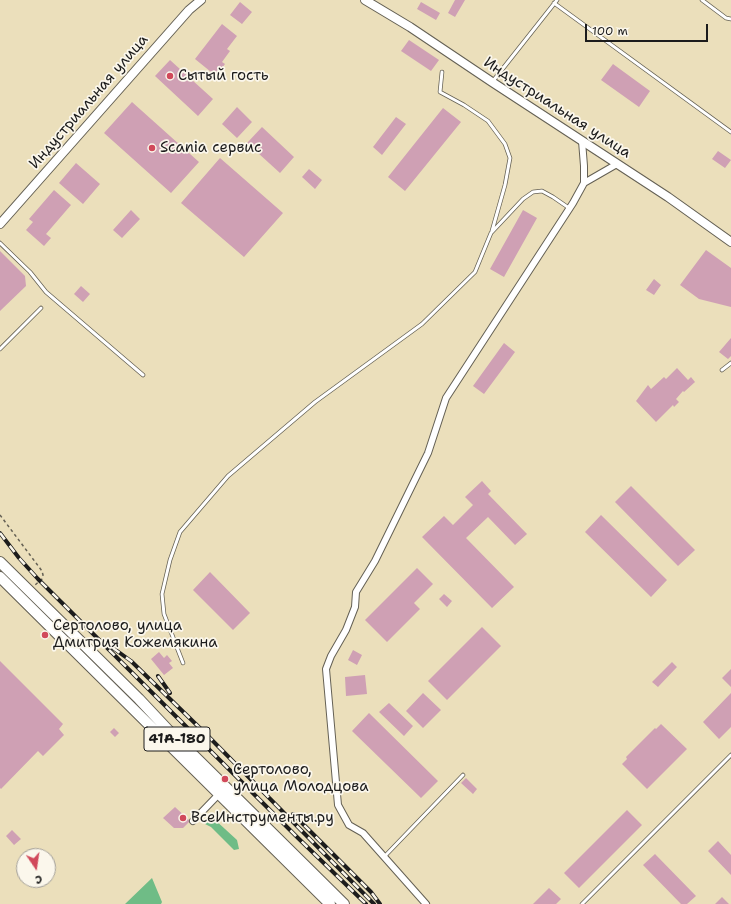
<!DOCTYPE html>
<html>
<head>
<meta charset="utf-8">
<style>
  body { margin:0 }
  #map { position:relative; width:731px; height:904px; overflow:hidden; background:#ebdfbb; font-family:"Shantell Sans",sans-serif }
  canvas { display:block }
  .north { position:absolute; left:16px; top:848px; width:40px; height:40px; box-sizing:border-box; background:#fbf7ec; border:1px solid #a29f99; border-radius:50%; rotate:167deg; font-size:11px; font-weight:700; line-height:16px; text-align:center; color:#1c1c1c }
  .north::after { content:''; display:block; margin:auto; width:14px; height:18px; background:#d1495b; clip-path:polygon(50% 0,100% 100%,50% 72%,0 100%) }
  .scale { position:absolute; left:585px; top:24px; width:123px; height:18px; box-sizing:border-box; border:2px solid #1c1c1c; border-top:0; padding-left:5px; font-size:12px; line-height:14px; white-space:nowrap; color:#1c1c1c; -webkit-text-stroke:3px #fbf7ec; paint-order:stroke }
</style>
</head>
<body>
<div id="map">
<canvas width="731" height="904"></canvas>
<div class="north">С</div>
<div class="scale">100 m</div>
</div>
<script>
const ctx = document.querySelector('canvas').getContext('2d');
ctx.lineJoin = 'round';
function fill(path, color) {
  ctx.fillStyle = color;
  ctx.fill(path, 'evenodd');
}
function poly(rows) {
  const path = new Path2D();
  for (const r of rows) {
    path.moveTo(r[0], r[1]);
    for (let i = 2; i < r.length; i += 2) path.lineTo(r[i], r[i + 1]);
  }
  return path;
}
function strokePath(path, color, width, dash) {
  ctx.strokeStyle = color;
  ctx.lineWidth = width;
  ctx.lineCap = dash ? 'butt' : 'round';
  ctx.setLineDash(dash || []);
  ctx.stroke(path);
}
function label(font, color, halo, rows, align = 'center') {
  ctx.font = font + ' "Shantell Sans",sans-serif';
  ctx.lineWidth = 3.5;
  ctx.setLineDash([]);
  ctx.textBaseline = 'middle';
  ctx.strokeStyle = halo;
  ctx.fillStyle = color;
  for (const [text, x, y, turn = 0] of rows) {
    ctx.save();
    ctx.translate(x, y);
    ctx.rotate((+turn || 0) * Math.PI / 180);
    ctx.textAlign = isNaN(turn) ? turn : align;
    if (halo) ctx.strokeText(text, 0, 0);
    ctx.fillText(text, 0, 0);
    ctx.restore();
  }
}
fill(poly([
  [213,818,237,840,239,849,234,850,211,827,205,824],
  [152,878,162,902,161,904,125,904]
]), '#6fbc86');
fill(poly([
  [455,0,465,0,455,17,448,13],
  [240,2,252,12,242,24,230,15],
  [421,2,440,13,436,20,417,9],
  [222,24,237,36,227,49,230,51,222,62,225,64,216,76,195,59],
  [409,40,439,60,431,71,401,51],
  [170,60,213,99,198,116,155,76],
  [613,64,650,91,639,107,601,80],
  [132,102,199,162,171,193,104,133],
  [237,107,252,122,237,138,222,124],
  [443,108,461,122,405,191,388,177],
  [396,117,406,124,382,155,373,147],
  [262,127,294,157,280,173,247,143],
  [718,151,731,160,725,168,712,159],
  [220,158,283,213,244,257,181,203],
  [76,163,100,184,83,204,59,183],
  [309,169,322,180,315,189,302,177],
  [54,190,71,205,46,234,51,238,44,246,26,230,33,222,29,219],
  [131,210,140,219,122,238,113,230],
  [523,210,537,218,504,277,490,269],
  [706,250,731,268,731,307,699,299,680,285],
  [0,251,25,276,26,286,0,311],
  [654,279,661,285,654,295,646,290],
  [81,286,90,294,83,302,74,294],
  [731,338,731,356,728,359,719,352],
  [504,343,515,352,484,394,473,386],
  [677,368,688,380,691,377,695,382,684,392,683,391,676,399,679,402,674,407,673,405,656,422,636,401,648,385,651,389,664,377,666,379],
  [482,481,491,491,488,494,527,534,515,545,488,517,466,538,514,587,492,608,422,537,444,516,453,525,473,505,465,497],
  [631,486,695,550,678,566,615,502],
  [601,515,667,580,651,597,585,532],
  [417,568,433,584,414,603,420,609,387,642,365,620],
  [210,572,250,613,233,630,193,590],
  [444,594,452,601,447,607,439,599],
  [482,627,501,646,447,700,428,681],
  [353,650,362,655,357,665,348,660],
  [159,652,164,658,167,655,172,661,169,663,173,668,164,675,151,659],
  [0,661,63,724,59,729,64,735,43,756,38,751,1,789,0,788],
  [672,662,677,667,658,687,652,682],
  [731,669,731,687,722,678],
  [365,675,367,694,346,696,345,677],
  [423,693,441,710,423,728,406,711],
  [731,693,731,727,719,739,703,722],
  [389,703,413,726,404,736,379,712],
  [369,713,438,781,421,798,352,731],
  [661,724,687,749,647,789,622,764,627,759,626,757,655,728,656,729],
  [114,728,119,733,115,737,110,732],
  [466,778,477,789,473,794,461,783],
  [175,807,190,821,183,828,174,828,163,818],
  [627,810,642,825,579,888,564,873],
  [12,830,21,839,14,845,6,836],
  [718,841,731,855,731,875,708,851],
  [655,854,696,896,687,904,681,904,643,865],
  [549,888,561,899,556,904,533,904],
  [722,897,729,904,715,904]
]), '#cfa0b4');
const service = poly([
  [702,0,726,18,731,19],
  [554,3,731,132],
  [442,72,440,92,464,105,488,121,505,144,510,158,505,185,492,231],
  [493,81,557,0],
  [0,243,30,272,46,292,143,375],
  [0,349,41,308],
  [722,370,731,363],
  [183,663,164,614,162,594,170,560,180,532,228,476,315,402,422,324,475,272,491,233,523,199,533,192,542,191,553,197,569,208],
  [384,857,463,775],
  [582,904,731,755]
]);
const minor = poly([
  [582,141,584,166,584,183],
  [193,821,219,794],
  [426,904,363,833,349,825,338,805,326,669,331,656,346,630,355,607,356,592,375,561,428,453,446,398,573,203,584,183,617,164]
]);
const tertiary = poly([
  [365,0,410,27,492,82,668,197,731,242],
  [0,224,189,10,201,0]
]);
const primary = poly([
  [0,562,139,699,169,731,344,904],
  [0,577,330,904]
]);
strokePath(service, '#646054', 4.5);
strokePath(minor, '#646054', 8);
strokePath(tertiary, '#646054', 10);
strokePath(primary, '#646054', 12);
strokePath(poly([
  [0,515,42,571,43,575,42,579,35,585]
]), '#646054', 1.5, [3, 3]);
strokePath(service, '#fff', 3);
strokePath(minor, '#fff', 6);
strokePath(tertiary, '#fff', 8);
strokePath(primary, '#fff', 10);
const rail = poly([
  [0,533,19,558,38,579,298,838,366,904],
  [113,648,131,661,206,734,374,904],
  [158,676,170,693],
  [293,814,371,892,380,904]
]);
strokePath(rail, '#1c1c1c', 4);
strokePath(rail, '#fbf7ec', 2.5, [8]);
for (const [x, y, r, color] of [
  [170,76,4,"#d1495b"],
  [152,148,4,"#d1495b"],
  [45,635,4,"#d1495b"],
  [225,779,4,"#d1495b"],
  [183,818,4,"#d1495b"]
]) {
  const dot = new Path2D();
  dot.arc(x, y, r, 0, 2 * Math.PI);
  ctx.fillStyle = color;
  ctx.fill(dot);
  strokePath(dot, '#fbf7ec', 1.5);
}
for (const [x, y, w] of [
  [177,739,66]
]) {
  const box = new Path2D();
  box.roundRect(x - w / 2, y - 12, w, 24, 3);
  ctx.fillStyle = '#fbf7ec';
  ctx.fill(box);
  strokePath(box, '#1c1c1c', 1);
}
label('bold 14px', '#1c1c1c', null, [
  ["41А-180",177,739]
]);
label('15px', '#1c1c1c', '#fbf7ec', [
  ["Сытый гость",178,76],
  ["Scania сервис",160,148],
  ["Сертолово, улица",53,626],
  ["Дмитрия Кожемякина",53,643],
  ["Сертолово,",233,770],
  ["улица Молодцова",233,787],
  ["ВсеИнструменты.ру",191,818]
], 'left');
label('15px', '#1c1c1c', '#fbf7ec', [
  ["Индустриальная улица",89,102,-49],
  ["Индустриальная улица",557,108,33]
]);
</script>
</body>
</html>
